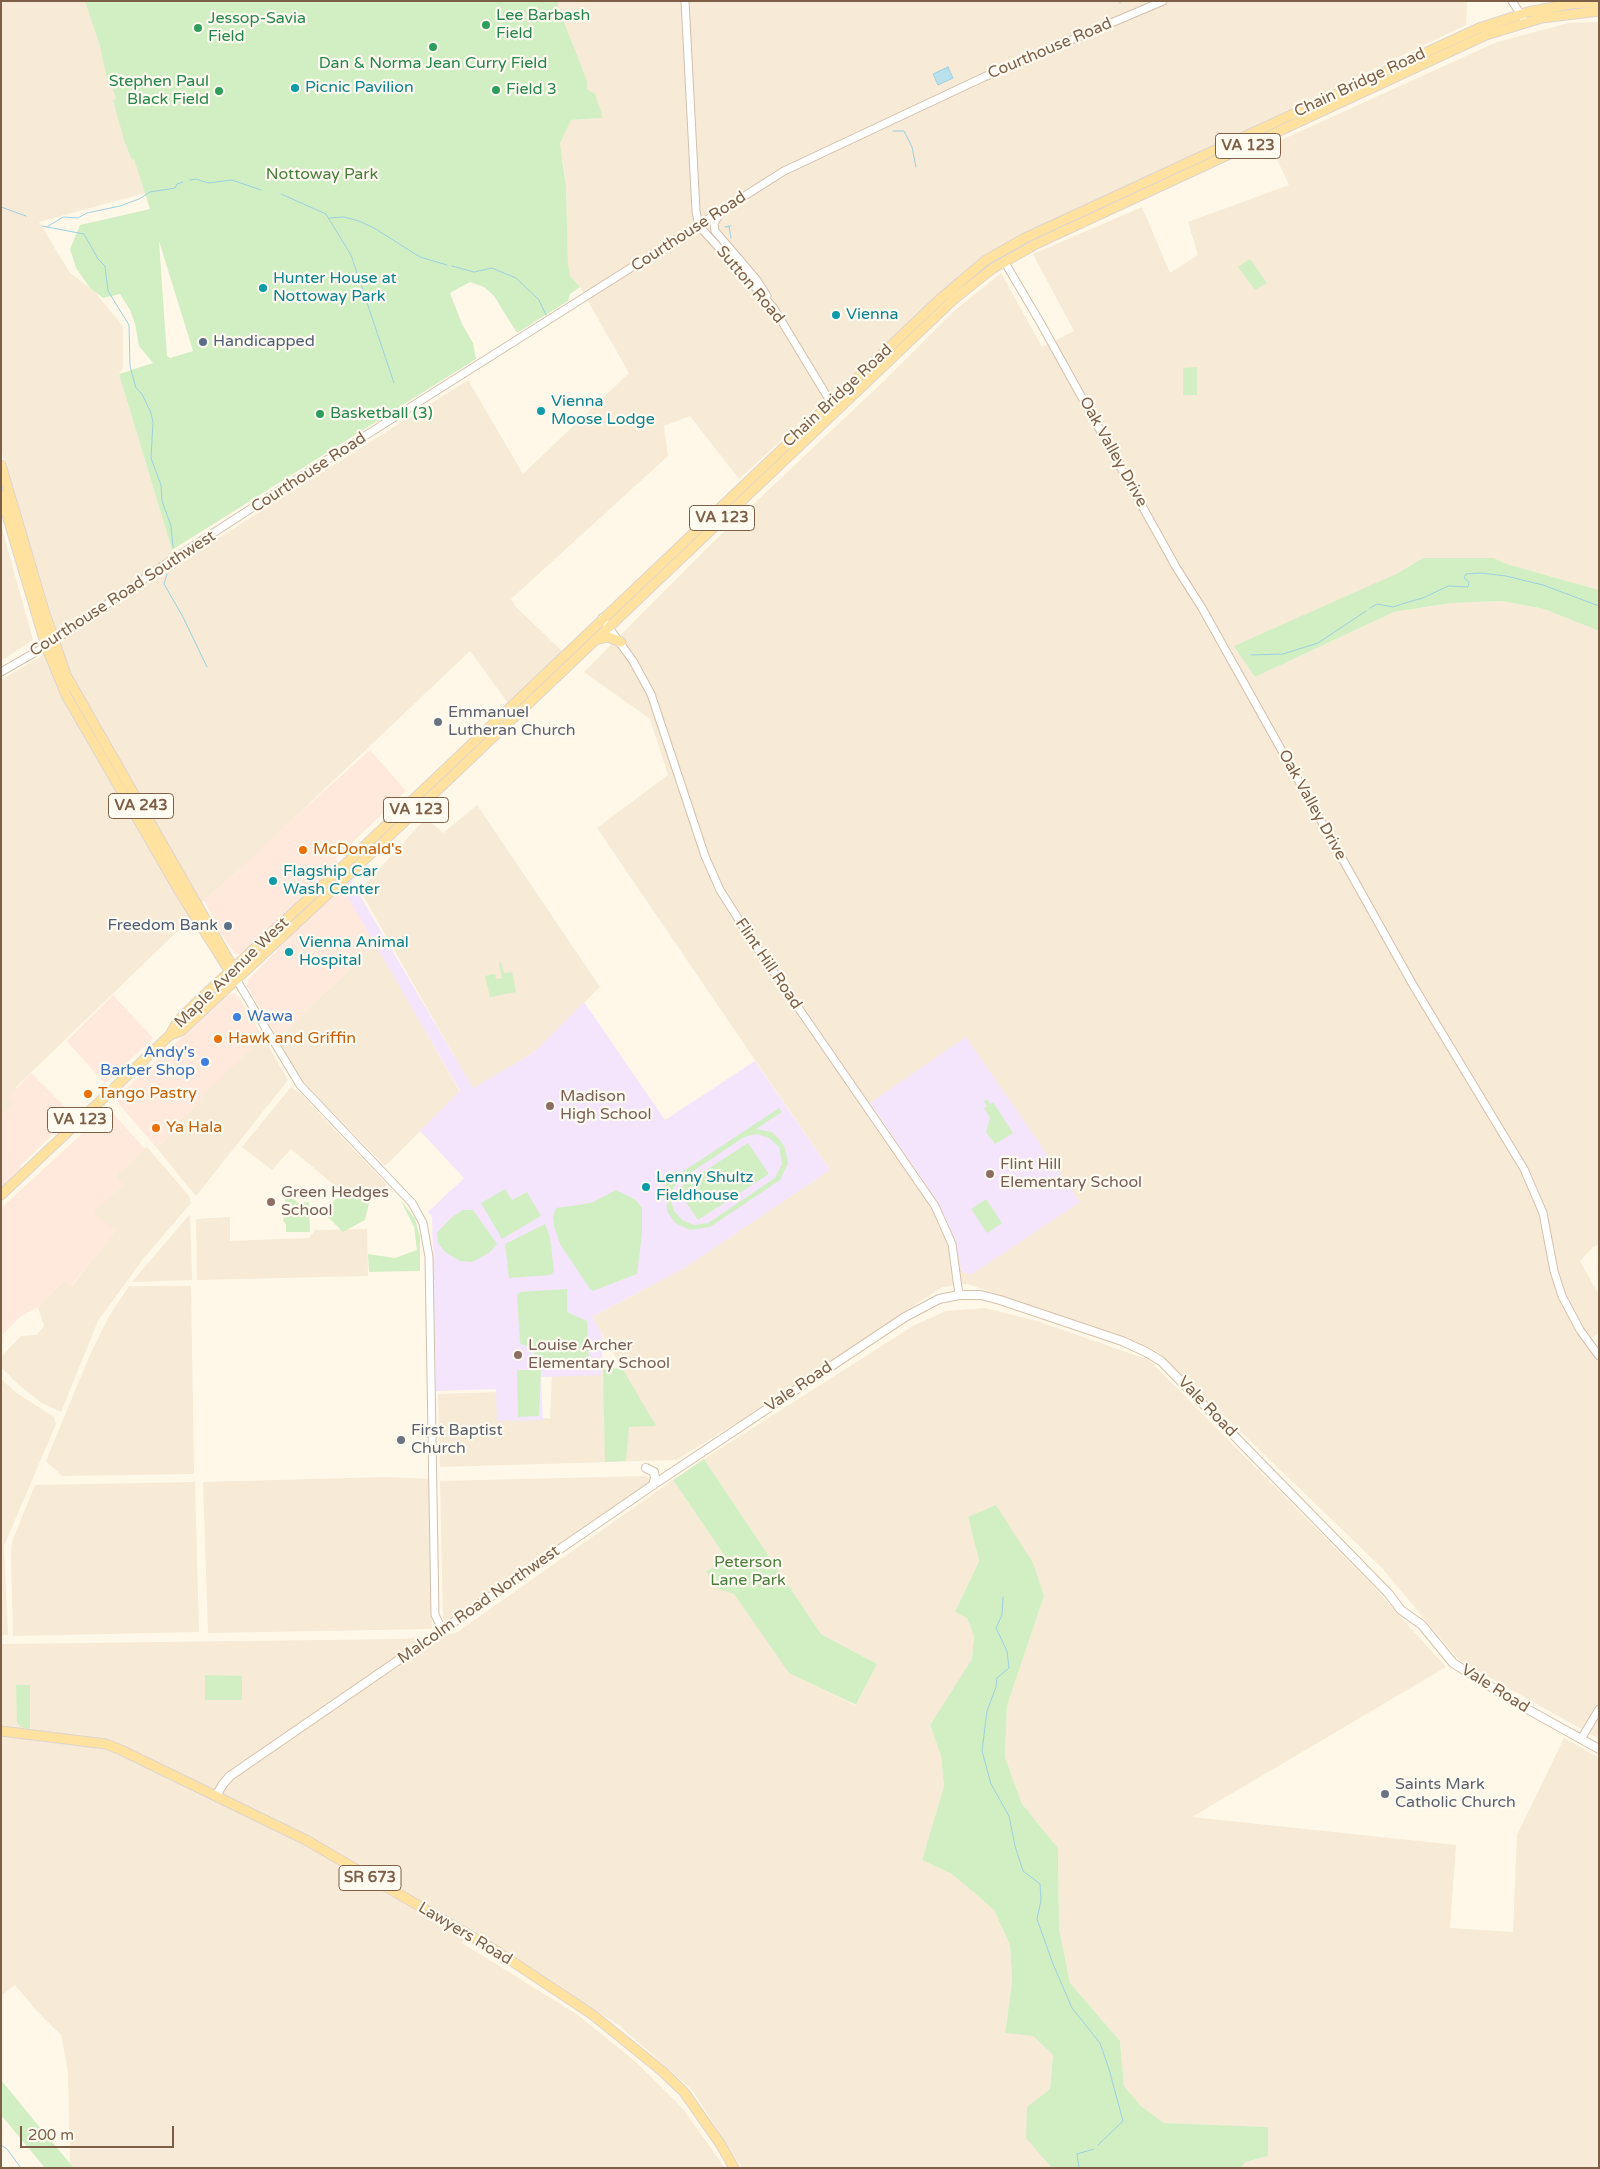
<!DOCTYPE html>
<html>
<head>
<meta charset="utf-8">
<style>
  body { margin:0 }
  #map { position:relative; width:1600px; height:2169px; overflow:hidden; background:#fff8e8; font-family:"Varela Round",sans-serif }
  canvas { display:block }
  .frame { position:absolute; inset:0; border:2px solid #7d5f48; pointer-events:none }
  .scale { position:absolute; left:20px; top:2126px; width:154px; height:22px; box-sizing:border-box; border:2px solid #7d5f48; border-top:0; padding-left:6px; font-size:15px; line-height:18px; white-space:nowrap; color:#7d5f48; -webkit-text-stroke:4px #fffbf1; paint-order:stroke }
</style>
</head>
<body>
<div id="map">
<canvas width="1600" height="2169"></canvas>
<div class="frame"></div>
<div class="scale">200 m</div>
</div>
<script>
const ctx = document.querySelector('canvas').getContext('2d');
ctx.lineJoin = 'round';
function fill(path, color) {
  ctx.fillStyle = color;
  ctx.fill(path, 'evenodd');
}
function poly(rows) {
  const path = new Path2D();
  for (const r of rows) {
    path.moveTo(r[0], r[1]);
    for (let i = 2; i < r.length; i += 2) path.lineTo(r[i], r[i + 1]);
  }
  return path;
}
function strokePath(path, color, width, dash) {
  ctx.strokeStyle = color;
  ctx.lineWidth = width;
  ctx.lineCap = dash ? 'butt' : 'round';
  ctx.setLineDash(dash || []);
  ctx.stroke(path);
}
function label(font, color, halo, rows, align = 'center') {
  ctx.font = font + ' "Varela Round",sans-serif';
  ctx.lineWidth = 4.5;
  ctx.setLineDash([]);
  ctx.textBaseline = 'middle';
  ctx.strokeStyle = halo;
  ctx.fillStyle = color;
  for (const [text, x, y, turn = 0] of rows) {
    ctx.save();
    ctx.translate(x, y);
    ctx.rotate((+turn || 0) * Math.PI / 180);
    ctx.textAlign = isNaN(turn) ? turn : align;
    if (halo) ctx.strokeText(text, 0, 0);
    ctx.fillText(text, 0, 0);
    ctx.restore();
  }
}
fill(poly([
  [1,1,86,1,145,193,39,222,70,273,95,292,123,327,123,368,119,374,172,550,187,558,468,380,523,474,629,373,580,287,570,276,568,263,566,186,563,160,557,151,571,120,602,118,587,89,558,7,558,1,1467,1,1466,25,983,255,739,479,690,416,664,426,668,456,511,599,516,607,562,651,508,703,470,651,236,873,204,900,190,919,16,1087,15,1103,1,1117,1,680,40,657,57,632,1,450],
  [1599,22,1599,590,1507,564,1494,558,1423,558,1396,574,1255,677,1394,612,1451,603,1502,601,1544,609,1599,631,1599,1244,1593,1247,1580,1261,1599,1295,1599,1333,1584,1342,1599,1364,1599,1739,1459,1660,1382,1568,1157,1351,968,1284,942,1287,741,1420,676,1460,440,1467,438,1394,498,1392,498,1410,550,1419,552,1373,622,1368,592,1317,686,1267,830,1170,597,828,668,775,650,719,584,672,706,549,887,378,954,311,1001,273,1042,347,1074,331,1033,254,1142,207,1170,273,1198,255,1188,222,1289,185,1270,145,1497,42,1569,23],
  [966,1037,971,1275,919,1184,867,1107],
  [1,525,33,640,1,661],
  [477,805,600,987,533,1053,473,1089,360,890,426,818,443,833],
  [376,944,460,1092,385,1166,302,1081,277,1038],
  [263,1037,288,1080,196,1196,156,1147,178,1129,173,1120,179,1121,200,1102,200,1098],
  [291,1087,301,1094,387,1185,358,1205,291,1149,272,1170,242,1147],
  [147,1147,189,1196,191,1203,143,1259,98,1321,61,1412,42,1403,20,1386,1,1367,1,1357,21,1336,37,1335,44,1326,38,1307,63,1281,72,1286,115,1231,92,1213,123,1185,115,1176],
  [190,1214,192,1280,132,1282],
  [230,1217,230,1241,309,1238,315,1230,367,1229,368,1276,197,1280,196,1219],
  [129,1286,191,1286,194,1474,62,1476,46,1461,89,1357,109,1316],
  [985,1308,1037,1321,1149,1360,1371,1584,1446,1667,1192,1817,1456,1845,1450,1928,1513,1932,1517,1835,1564,1738,1599,1758,1599,2168,1240,2168,1246,2162,1267,2156,1268,2127,1164,2123,1141,2106,1124,2086,1120,2041,1070,1983,1059,1928,1058,1848,1022,1804,1005,1757,1007,1706,1044,1596,968,1517,979,1561,955,1612,967,1618,974,1636,972,1660,930,1725,941,1756,944,1786,922,1860,952,1874,994,1910,1010,1945,1012,1981,1006,2023,1033,2036,1053,2055,1050,2089,1027,2107,1052,2168,742,2168,693,2091,620,2026,470,1931,462,1943,578,2015,637,2063,683,2109,725,2168,74,2168,70,2163,68,2072,61,2035,37,2011,15,1985,1,1996,1,1644,404,1639,456,1633,673,1480,726,1558,734,1594,790,1673,856,1706,877,1664,821,1634,704,1459,913,1326,946,1311],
  [1,1379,18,1394,54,1417,56,1424,4,1546,8,1635,1,1635],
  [646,1476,652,1480,446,1622,443,1619,440,1481],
  [388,1477,429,1479,432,1629,208,1633,203,1482],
  [195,1482,199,1632,13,1636,11,1558,12,1542,35,1485]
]), '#f7ead6');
fill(poly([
  [370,750,406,791,335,859,339,864,242,954,235,954,223,937,204,900,236,873,267,842],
  [341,890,347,892,376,944,277,1038,247,986,248,980,281,946,286,937],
  [234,993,239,998,263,1037,201,1098,200,1102,179,1121,174,1120,178,1129,156,1147,118,1103,119,1095,228,995],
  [113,995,153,1038,105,1084,67,1041],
  [31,1073,73,1115,20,1166,22,1169,1,1188,1,1117,14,1104,8,1098],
  [109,1109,145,1149,115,1176,123,1185,93,1213,116,1231,71,1286,63,1281,38,1307,21,1316,1,1336,1,1208]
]), '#ffe9dc');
fill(poly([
  [352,877,352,882,473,1088,533,1053,584,1002,665,1120,755,1061,830,1170,686,1267,592,1317,602,1334,602,1375,541,1377,543,1420,497,1421,496,1389,436,1391,432,1216,428,1212,464,1178,420,1131,460,1091,342,887],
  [966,1037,1080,1202,971,1275,962,1271,954,1238,939,1204,870,1103]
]), '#f5e5fc');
fill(poly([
  [85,1,558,1,558,7,587,81,587,89,595,94,603,118,571,120,560,144,566,186,568,263,570,276,580,287,570,294,568,301,517,333,494,296,484,287,470,282,450,293,462,324,473,343,476,359,172,550,119,374,153,363,139,346,135,324,130,310,120,294,103,298,90,288,76,268,70,249,80,225,150,209,134,159,132,160,124,140,113,100,116,99,111,84,108,84,100,46],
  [159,241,193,351,170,358,167,356],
  [1250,259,1267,283,1255,290,1238,267],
  [1197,367,1197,395,1183,395,1183,368],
  [1423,558,1494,558,1507,564,1599,590,1599,631,1544,609,1502,601,1451,603,1394,612,1255,677,1234,646,1396,574],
  [501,962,504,973,512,972,516,992,490,997,485,976,495,974,496,979,502,978,499,963],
  [987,1099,990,1104,993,1102,1013,1133,995,1144,986,1132,990,1118,984,1108,987,1106,984,1101],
  [779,1108,782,1112,756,1129,772,1132,780,1140,785,1148,788,1163,780,1180,710,1227,690,1230,675,1223,667,1211,667,1188,664,1184],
  [756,1134,769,1138,779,1147,782,1164,775,1178,708,1223,694,1225,682,1220,674,1211,671,1201,672,1191,677,1182,744,1137],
  [748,1143,769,1174,698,1220,677,1189],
  [505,1189,512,1200,527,1192,541,1216,502,1239,481,1203],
  [616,1190,636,1200,642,1208,642,1233,637,1274,593,1291,590,1289,560,1244,554,1226,553,1217,556,1208,591,1203],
  [353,1191,369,1203,365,1220,343,1232,328,1217,334,1200],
  [288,1196,299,1203,309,1202,310,1232,286,1232,286,1224,283,1221,286,1206,285,1200],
  [400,1199,415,1219,420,1237,420,1271,369,1272,368,1254,395,1258,417,1250,414,1227],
  [986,1199,1002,1223,987,1233,971,1209],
  [463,1210,473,1210,497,1244,489,1253,472,1262,460,1261,445,1252,438,1243,437,1233,451,1218],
  [545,1224,550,1237,554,1271,551,1275,509,1278,505,1244],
  [567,1289,567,1312,587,1321,589,1361,585,1365,542,1367,532,1349,520,1343,517,1295,520,1292],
  [622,1368,656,1426,629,1427,626,1461,605,1462,603,1369],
  [517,1370,541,1370,539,1416,518,1417],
  [704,1459,821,1634,877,1664,856,1705,789,1673,734,1594,718,1589,706,1572,726,1558,673,1480],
  [996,1505,1033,1563,1044,1596,1007,1706,1005,1757,1022,1804,1058,1848,1059,1928,1070,1983,1120,2041,1124,2086,1141,2106,1164,2123,1268,2127,1268,2156,1246,2162,1240,2168,1052,2168,1026,2138,1027,2107,1050,2089,1053,2055,1033,2036,1005,2033,1012,1981,1010,1945,994,1910,952,1874,922,1860,944,1786,941,1756,930,1725,972,1659,974,1636,967,1618,955,1612,979,1561,968,1517],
  [205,1675,242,1676,242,1700,205,1700],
  [16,1685,30,1685,30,1729,21,1727,17,1722],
  [1,2080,33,2119,74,2168,45,2168,1,2115]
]), '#d2efc4');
const water = poly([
  [948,67,953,78,938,85,933,74,948,67]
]);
fill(water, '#b9e1ec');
strokePath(water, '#9ed0df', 1);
strokePath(poly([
  [1120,3,1120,1],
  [893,131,904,131,912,147,916,167],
  [190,180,196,179,208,183,232,180,261,190],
  [281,194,326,214,351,255,394,383],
  [1,207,26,216],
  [329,218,344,217,359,221,374,228,420,257,447,265],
  [42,226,84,234,98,259,105,266,108,291,129,325,130,366,136,388,142,394,151,413,153,422,151,458,161,485,162,501,171,526,173,547],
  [729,226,731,238],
  [47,227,63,217,78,218,87,213,120,206,139,199,150,192,175,188,177,184,183,182],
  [725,227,731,226],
  [452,266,474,272,492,268,516,278,539,300,546,315],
  [167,574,164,584,183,617,207,667],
  [1370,608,1377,604,1393,607,1405,603,1423,598,1448,586,1468,587,1469,582,1464,578,1466,574,1481,573,1506,576,1543,585,1599,606],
  [1251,655,1283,654,1318,643,1366,611],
  [1003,1597,1002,1615,996,1628,1007,1651,1009,1668,997,1678,996,1687,987,1711,982,1751,991,1784,1009,1816,1015,1846,1023,1871,1040,1884,1041,1900,1037,1919,1053,1964,1072,2008,1100,2043,1109,2069,1123,2121,1098,2145],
  [1,2145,7,2149,21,2168],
  [1079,2168,1077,2154,1094,2149]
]), '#9ed0df', 1);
const tertiary = poly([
  [685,1,696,211,699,226,773,307,836,411],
  [1512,1,1523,18],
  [720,214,714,223,715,231,756,279,767,296],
  [1004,261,1040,322,1176,567,1202,608,1413,985,1524,1169,1543,1213,1554,1271,1562,1296,1580,1330,1599,1356],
  [602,618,633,661,651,694,705,856,720,890,753,942,935,1206,952,1244,959,1295],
  [1,672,46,646,170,561,292,482,784,171,984,77,1163,1],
  [236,979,300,1085,412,1203,423,1223,429,1257,435,1615,443,1631],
  [1581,1739,1599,1709]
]);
const secondary = poly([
  [646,1468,654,1472,655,1478,653,1485],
  [216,1796,223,1784,230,1776,653,1485,905,1317,939,1299,959,1295,981,1295,1000,1300,1122,1341,1146,1352,1161,1361,1388,1593,1401,1610,1422,1625,1453,1663,1520,1705,1599,1749]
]);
const primary = poly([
  [1,465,45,613,66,675,235,971],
  [1,495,46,646,66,695,181,894,232,975],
  [595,640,608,637,621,642],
  [170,1035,181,1031,344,879,954,299,992,269,1036,244,1486,35,1542,18,1599,11],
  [1,1195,170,1035,177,1022,200,999,338,871,940,299,986,260,1025,238,1479,28,1528,12,1570,4,1599,2],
  [1,1731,106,1744,121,1750,306,1840,495,1950,593,2015,662,2071,684,2092,721,2145,734,2168]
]);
strokePath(tertiary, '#d3c0ac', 9);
strokePath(secondary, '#d7c1a9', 10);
strokePath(primary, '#ddd5cf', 11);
strokePath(tertiary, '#fff', 7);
strokePath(secondary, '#fff', 8);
strokePath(primary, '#ffe29f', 9);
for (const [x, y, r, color] of [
  [486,25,5,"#2e9e5b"],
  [198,28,5,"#2e9e5b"],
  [433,47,5,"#2e9e5b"],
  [295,88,5,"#0f9aa8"],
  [496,90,5,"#2e9e5b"],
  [219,91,5,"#2e9e5b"],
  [263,288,5,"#0f9aa8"],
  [836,315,5,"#0f9aa8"],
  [203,342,5,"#5c6f8a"],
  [541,411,5,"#0f9aa8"],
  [320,414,5,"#2e9e5b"],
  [438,722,5,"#6b7280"],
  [303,850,5,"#e8710a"],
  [273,881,5,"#0f9aa8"],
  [228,926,5,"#5c6f8a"],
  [289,952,5,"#0f9aa8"],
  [237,1017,5,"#3f7fe0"],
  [218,1039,5,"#e8710a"],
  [205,1062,5,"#3f7fe0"],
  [88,1094,5,"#e8710a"],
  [550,1106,5,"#8d6e63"],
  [156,1128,5,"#e8710a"],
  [990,1174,5,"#8d6e63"],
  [646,1187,5,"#0f9aa8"],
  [271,1202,5,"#8d6e63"],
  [518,1355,5,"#8d6e63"],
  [401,1440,5,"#6b7280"],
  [1385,1794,5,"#6b7280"]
]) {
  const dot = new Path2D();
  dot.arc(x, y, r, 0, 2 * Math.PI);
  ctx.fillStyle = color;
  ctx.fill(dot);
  strokePath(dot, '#fffbf1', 2);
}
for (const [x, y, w] of [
  [1248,146,65],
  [722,518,65],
  [141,806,65],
  [416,810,65],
  [80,1120,65],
  [370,1878,62]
]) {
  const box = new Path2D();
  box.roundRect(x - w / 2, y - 12.5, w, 25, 4);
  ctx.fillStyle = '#fffbf1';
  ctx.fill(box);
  strokePath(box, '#7d5f48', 1);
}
label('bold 15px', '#7d5f48', null, [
  ["VA 123",1248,146],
  ["VA 123",722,518],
  ["VA 243",141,806],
  ["VA 123",416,810],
  ["VA 123",80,1120],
  ["SR 673",370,1878]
]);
label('16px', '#27864d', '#fffbf1', [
  ["Lee Barbash",496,16],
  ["Field",496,34],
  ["Jessop-Savia",208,19],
  ["Field",208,37],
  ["Dan & Norma Jean Curry Field",433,64,"center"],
  ["Stephen Paul",209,82,"right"],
  ["Black Field",209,100,"right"],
  ["Field 3",506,90],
  ["Basketball (3)",330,414]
], 'left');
label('16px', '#7d5f48', '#fffbf1', [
  ["Courthouse Road",1050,49,-23],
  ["Chain Bridge Road",1360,83,-25],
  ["Courthouse Road",689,232,-33],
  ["Sutton Road",750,285,50],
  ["Chain Bridge Road",838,396,-43],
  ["Oak Valley Drive",1113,452,61],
  ["Courthouse Road",309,473,-33],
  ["Courthouse Road Southwest",123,594,-33],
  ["Oak Valley Drive",1312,805,61],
  ["Flint Hill Road",768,964,56],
  ["Maple Avenue West",232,973,-44],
  ["Vale Road",799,1387,-34],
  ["Vale Road",1207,1407,46],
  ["Malcolm Road Northwest",479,1605,-35],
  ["Vale Road",1495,1689,32],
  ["Lawyers Road",465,1934,31]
]);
label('16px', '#0d838f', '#fffbf1', [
  ["Picnic Pavilion",305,88],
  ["Hunter House at",273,279],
  ["Nottoway Park",273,297],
  ["Vienna",846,315],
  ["Vienna",551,402],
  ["Moose Lodge",551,420],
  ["Flagship Car",283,872],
  ["Wash Center",283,890],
  ["Vienna Animal",299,943],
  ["Hospital",299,961],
  ["Lenny Shultz",656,1178],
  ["Fieldhouse",656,1196]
], 'left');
label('16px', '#4a7e3c', '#fffbf1', [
  ["Nottoway Park",322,175],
  ["Peterson",748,1563],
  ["Lane Park",748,1581]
]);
label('16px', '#4e5e75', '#fffbf1', [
  ["Handicapped",213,342],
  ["Freedom Bank",218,926,"right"]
], 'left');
label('16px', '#5b616d', '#fffbf1', [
  ["Emmanuel",448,713],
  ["Lutheran Church",448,731],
  ["First Baptist",411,1431],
  ["Church",411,1449],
  ["Saints Mark",1395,1785],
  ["Catholic Church",1395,1803]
], 'left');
label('16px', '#c56008', '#fffbf1', [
  ["McDonald's",313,850],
  ["Hawk and Griffin",228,1039],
  ["Tango Pastry",98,1094],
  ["Ya Hala",166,1128]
], 'left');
label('16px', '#366cbe', '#fffbf1', [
  ["Wawa",247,1017],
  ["Andy's",195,1053,"right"],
  ["Barber Shop",195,1071,"right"]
], 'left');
label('16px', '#785e54', '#fffbf1', [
  ["Madison",560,1097],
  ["High School",560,1115],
  ["Flint Hill",1000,1165],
  ["Elementary School",1000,1183],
  ["Green Hedges",281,1193],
  ["School",281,1211],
  ["Louise Archer",528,1346],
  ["Elementary School",528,1364]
], 'left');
</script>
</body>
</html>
